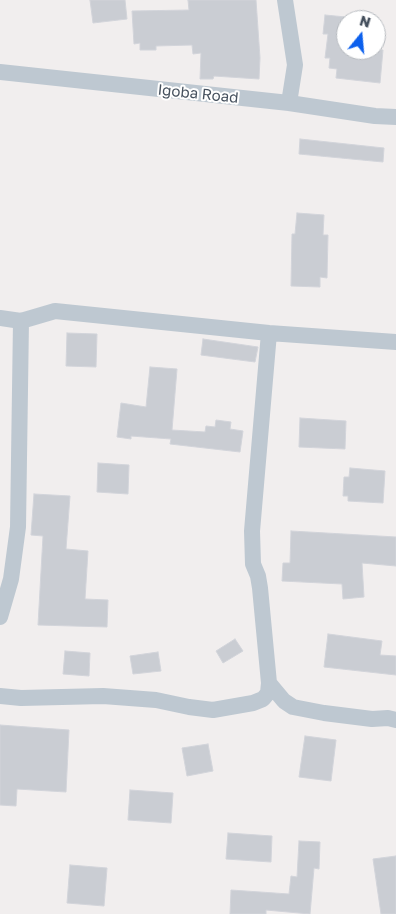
<!DOCTYPE html>
<html>
<head>
<meta charset="utf-8">
<style>
  body { margin:0 }
  #map { position:relative; width:396px; height:914px; overflow:hidden; background:#f1eeee; font-family:"Golos Text",sans-serif }
  canvas { display:block }
  .north { position:absolute; left:336px; top:10px; width:50px; height:50px; box-sizing:border-box; background:#fff; border:1px solid #b5b9be; border-radius:50%; rotate:17deg; font-size:14px; font-weight:700; line-height:20px; text-align:center; color:#45505d }
  .north::after { content:''; display:block; margin:auto; width:18px; height:22px; background:#0c60ed; clip-path:polygon(50% 0,100% 100%,50% 72%,0 100%) }
</style>
</head>
<body>
<div id="map">
<canvas width="396" height="914"></canvas>
<div class="north">N</div>
</div>
<script>
const ctx = document.querySelector('canvas').getContext('2d');
ctx.lineJoin = 'round';
function fill(path, color) {
  ctx.fillStyle = color;
  ctx.fill(path, 'evenodd');
}
function poly(rows) {
  const path = new Path2D();
  for (const r of rows) {
    path.moveTo(r[0], r[1]);
    for (let i = 2; i < r.length; i += 2) path.lineTo(r[i], r[i + 1]);
  }
  return path;
}
function strokePath(path, color, width, dash) {
  ctx.strokeStyle = color;
  ctx.lineWidth = width;
  ctx.lineCap = dash ? 'butt' : 'round';
  ctx.setLineDash(dash || []);
  ctx.stroke(path);
}
function label(font, color, halo, rows, align = 'center') {
  ctx.font = font + ' "Golos Text",sans-serif';
  ctx.lineWidth = 4;
  ctx.setLineDash([]);
  ctx.textBaseline = 'middle';
  ctx.strokeStyle = halo;
  ctx.fillStyle = color;
  for (const [text, x, y, turn = 0] of rows) {
    ctx.save();
    ctx.translate(x, y);
    ctx.rotate((+turn || 0) * Math.PI / 180);
    ctx.textAlign = isNaN(turn) ? turn : align;
    if (halo) ctx.strokeText(text, 0, 0);
    ctx.fillText(text, 0, 0);
    ctx.restore();
  }
}
const building = poly([
  [90,0,125,0,127,19,93,23,90,0],
  [188,0,256,0,260,58,259,79,214,76,213,79,200,79,201,53,193,54,192,45,156,46,156,50,140,50,140,43,134,44,132,11,189,10,188,0],
  [325,15,346,17,346,50,383,50,380,83,336,78,337,69,329,68,330,58,325,58,328,34,323,34,325,15],
  [300,139,384,148,383,162,299,154,300,139],
  [297,213,324,215,323,235,328,235,327,278,320,277,320,287,291,286,292,234,295,234,297,213],
  [67,333,97,334,96,367,66,366,67,333],
  [203,339,258,347,255,362,201,355,203,339],
  [150,367,177,369,172,430,205,432,206,426,215,427,216,420,231,422,230,429,243,431,240,452,170,444,171,439,131,436,131,439,117,437,121,403,146,407,150,367],
  [300,418,346,421,345,449,299,447,300,418],
  [98,463,129,465,128,494,97,492,98,463],
  [350,468,385,471,383,503,348,501,348,496,343,496,344,477,349,477,350,468],
  [34,494,70,496,66,549,88,551,85,599,108,600,107,627,38,625,43,536,31,535,34,494],
  [291,531,396,537,396,566,362,563,364,597,343,599,342,584,282,581,283,563,290,563,291,531],
  [328,634,382,641,380,655,396,656,396,675,324,667,328,634],
  [235,639,243,651,223,663,216,651,235,639],
  [65,651,90,653,89,676,63,674,65,651],
  [158,652,161,671,133,674,130,656,158,652],
  [0,725,69,730,66,792,17,789,16,806,0,805,0,725],
  [305,736,336,740,331,781,299,777,305,736],
  [208,744,213,771,187,776,182,748,208,744],
  [130,790,173,793,171,823,128,820,130,790],
  [228,833,272,836,271,862,226,859,228,833],
  [299,841,320,842,319,869,314,868,310,914,266,910,266,914,230,914,231,890,289,894,291,876,297,877,299,841],
  [396,856,396,914,381,914,373,859,396,856],
  [70,865,107,868,104,906,67,903,70,865]
]);
fill(building, '#cacdd3');
strokePath(building, '#d2d4da', 1);
strokePath(poly([
  [285,0,295,65,289,103],
  [0,72,289,103,375,116,396,117],
  [0,318,21,321,55,311,269,333,396,342],
  [0,617,11,579,18,527,21,321],
  [269,683,284,701,293,707,324,713,372,719,388,718,396,720],
  [0,696,21,698,103,696,156,700,189,707,213,710,253,703,263,699,268,693,269,683,260,588,258,576,253,564,252,531,269,333]
]), '#bec8d1', 16);
label('15px', '#45505d', '#fff', [
  ["Igoba Road",198,94,6]
]);
</script>
</body>
</html>
